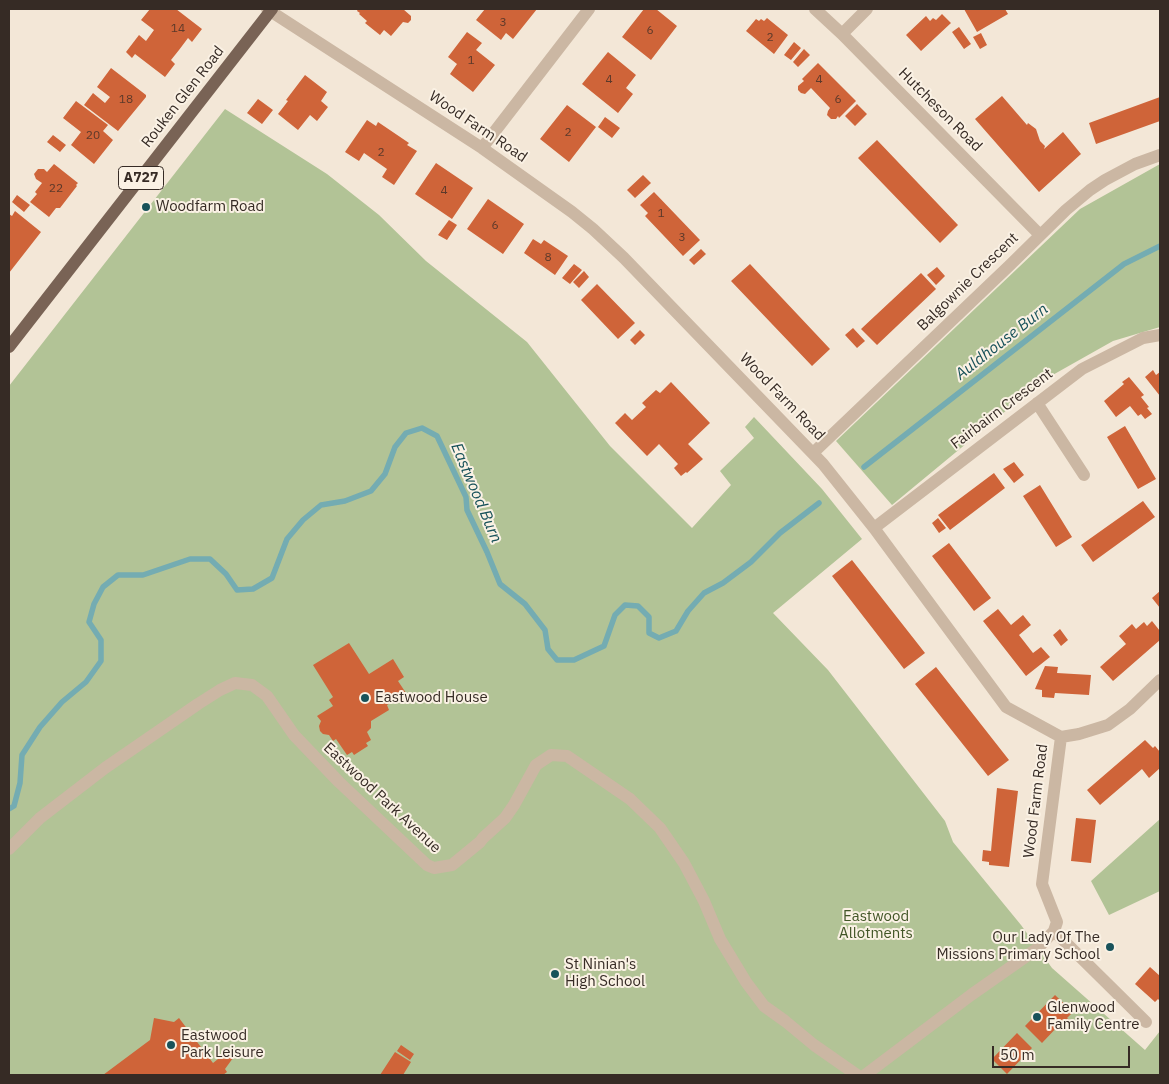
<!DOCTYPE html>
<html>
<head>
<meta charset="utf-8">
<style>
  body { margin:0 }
  #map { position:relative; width:1169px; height:1084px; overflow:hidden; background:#f3e7d7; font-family:"IBM Plex Sans",sans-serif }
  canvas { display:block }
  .frame { position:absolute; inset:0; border:10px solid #362b25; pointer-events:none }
  .scale { position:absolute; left:992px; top:1046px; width:138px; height:22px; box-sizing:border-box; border:2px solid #362b25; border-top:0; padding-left:6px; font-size:15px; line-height:18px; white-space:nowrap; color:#362b25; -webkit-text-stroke:4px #faf1e4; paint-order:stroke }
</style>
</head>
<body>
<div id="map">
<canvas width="1169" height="1084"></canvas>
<div class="frame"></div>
<div class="scale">50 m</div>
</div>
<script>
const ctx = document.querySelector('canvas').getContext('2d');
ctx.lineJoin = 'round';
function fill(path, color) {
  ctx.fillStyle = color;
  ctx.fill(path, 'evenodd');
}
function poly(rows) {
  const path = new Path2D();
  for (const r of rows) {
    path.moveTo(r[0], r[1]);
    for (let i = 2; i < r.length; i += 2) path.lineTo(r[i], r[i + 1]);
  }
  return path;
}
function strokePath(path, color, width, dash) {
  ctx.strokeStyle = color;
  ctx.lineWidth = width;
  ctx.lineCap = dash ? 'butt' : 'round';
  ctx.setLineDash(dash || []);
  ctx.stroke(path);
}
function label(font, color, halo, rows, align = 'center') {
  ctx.font = font + ' "IBM Plex Sans",sans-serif';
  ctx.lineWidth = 4;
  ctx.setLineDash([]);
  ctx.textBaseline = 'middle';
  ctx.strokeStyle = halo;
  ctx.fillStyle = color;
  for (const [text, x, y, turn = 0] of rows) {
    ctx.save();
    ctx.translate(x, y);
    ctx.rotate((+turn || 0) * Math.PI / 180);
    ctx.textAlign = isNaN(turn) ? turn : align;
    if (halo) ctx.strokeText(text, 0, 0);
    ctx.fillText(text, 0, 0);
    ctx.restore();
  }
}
fill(poly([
  [225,109,327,174,379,215,426,261,527,342,610,446,692,528,731,485,720,471,754,438,745,427,754,417,822,489,862,539,773,613,828,670,945,821,953,842,1021,925,1052,968,1145,1050,1160,1031,1160,1075,9,1075,9,386],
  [1160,164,1160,327,1113,341,1042,381,892,505,836,441,1080,209],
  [1160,819,1160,891,1109,915,1091,881]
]), '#b2c396');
strokePath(poly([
  [864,467,1124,264,1160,246],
  [9,809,14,806,20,783,22,755,40,727,62,702,86,682,101,661,101,640,89,622,94,604,103,587,118,575,143,575,190,559,210,559,226,574,237,590,253,589,272,578,287,539,303,520,321,505,345,501,371,491,385,474,395,447,406,433,422,428,437,436,466,497,467,510,487,552,500,584,525,604,545,630,548,649,557,660,574,660,604,646,615,615,625,605,638,606,649,617,649,633,659,638,676,631,688,611,704,593,723,583,751,562,780,533,819,503]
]), '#74acb2', 5.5);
fill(poly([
  [150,9,176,9,202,29,192,42,188,38,179,50,171,60,175,64,165,77,135,54,132,58,126,52,139,35,146,41,154,30,141,20],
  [358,9,403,9,411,16,411,20,408,23,403,22,391,36,384,30,380,35,365,23,367,21,359,14,360,13,357,11],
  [485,9,537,9,513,39,506,33,501,40,476,20],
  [644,9,656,9,677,26,651,60,622,37],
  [964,9,1005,9,1008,14,977,32],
  [942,14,951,23,921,51,906,35,926,16,930,21,933,18,936,20],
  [767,18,788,35,774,54,746,31,756,19,759,21,761,19,764,21],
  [959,27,971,44,964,49,952,32],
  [467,32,482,43,476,50,495,65,473,92,450,74,457,64,448,57],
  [981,33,987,45,980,49,973,37],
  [794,42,801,48,791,60,784,55],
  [804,49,810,55,798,67,793,62],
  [608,52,636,75,626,88,633,94,618,113,582,84],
  [818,63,856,101,839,118,838,116,836,119,831,119,827,115,828,111,830,108,811,88,805,94,801,93,798,90,798,86,804,81,802,79],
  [111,68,146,95,146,97,118,131,84,105,93,93,105,103,110,97,97,87],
  [305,75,327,92,321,101,328,107,317,121,310,115,298,130,278,114,288,101,286,100],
  [1002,96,1027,125,1028,123,1036,129,1040,141,1045,146,1044,149,1063,132,1081,154,1039,192,975,119],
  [1160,97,1160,121,1096,144,1089,123],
  [258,99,273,110,262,124,247,113],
  [76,101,108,125,103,131,113,140,94,164,71,145,81,132,63,118],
  [857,104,867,114,855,126,845,116],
  [567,105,596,127,569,162,540,139],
  [605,117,620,128,612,138,598,127],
  [367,120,376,126,378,122,409,143,407,145,417,151,394,185,382,177,387,169,364,153,359,161,345,152],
  [53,135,66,145,60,152,47,142],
  [877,140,958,225,940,243,858,158],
  [436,163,473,188,452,219,415,194],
  [54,164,78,183,76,185,77,186,60,208,56,208,49,217,30,202,37,194,35,192,42,183,36,179,34,174,38,169,44,169,47,172],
  [643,175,651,183,635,198,627,190],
  [654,192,700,240,683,256,645,216,648,213,640,205],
  [17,195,30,205,24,212,12,202],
  [488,199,524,224,503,254,467,229],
  [15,211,41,232,9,273,9,214,12,216],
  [449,220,457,225,447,240,438,235],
  [533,239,541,244,544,240,568,256,555,275,524,253],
  [701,249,706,254,694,265,689,260],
  [574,264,582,270,570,284,562,278],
  [750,264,830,349,812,366,731,281],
  [937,267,945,276,936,285,927,275],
  [584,271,589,277,579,288,573,282],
  [921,273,936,289,877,345,861,329],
  [597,284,635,323,618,339,581,300],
  [853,328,865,341,857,348,845,335],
  [640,330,645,335,635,345,630,340],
  [1153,370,1156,375,1160,372,1160,396,1145,377],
  [1129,377,1144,395,1141,397,1149,407,1147,408,1152,414,1145,419,1141,414,1138,416,1130,406,1116,417,1104,401,1124,384,1122,382],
  [671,382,710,423,688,444,703,459,687,473,686,472,681,476,674,468,678,464,659,444,647,456,615,423,625,413,632,420,646,407,642,403,656,390,660,393],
  [1125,426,1156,479,1138,489,1107,437],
  [1014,462,1024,475,1014,483,1003,469],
  [994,473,1005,488,950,530,938,515],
  [1040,485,1072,537,1056,547,1023,496],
  [1143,501,1155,517,1093,562,1081,545],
  [938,518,946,528,939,533,932,523],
  [949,543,991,598,974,611,932,556],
  [852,560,925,653,904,669,832,576],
  [1160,591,1160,608,1152,598],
  [998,609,1011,625,1023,615,1031,625,1019,635,1033,653,1041,647,1050,657,1026,676,983,621],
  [1152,621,1160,631,1160,640,1113,681,1100,667,1126,644,1119,636,1132,624,1136,629,1144,622,1147,626],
  [1060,629,1068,640,1061,646,1053,635],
  [349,643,369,674,393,659,404,677,398,681,406,693,387,705,389,710,371,721,371,728,367,732,371,740,366,743,368,746,354,755,352,752,347,755,336,739,333,741,329,735,323,734,320,731,319,726,321,721,317,716,333,706,329,700,333,697,313,665],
  [1045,666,1058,667,1057,673,1091,675,1089,695,1055,693,1054,698,1042,697,1042,690,1035,689],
  [936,667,1009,760,988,776,915,684],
  [1145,740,1153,748,1155,746,1160,752,1160,768,1149,778,1142,769,1100,805,1087,790],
  [997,788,1018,791,1009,867,989,865,989,862,982,861,983,850,991,851],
  [1076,818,1096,820,1091,863,1071,861],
  [1150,967,1160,976,1160,1001,1158,999,1155,1002,1135,984],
  [1055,995,1073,1012,1067,1018,1071,1021,1064,1028,1060,1024,1042,1043,1025,1026],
  [154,1018,174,1022,179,1018,213,1063,228,1051,233,1058,225,1069,227,1072,223,1075,103,1075,150,1040],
  [1017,1033,1032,1048,1007,1074,992,1059],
  [401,1045,414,1054,410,1060,397,1051],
  [395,1052,411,1062,403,1075,380,1075]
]), '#cf6439');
strokePath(poly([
  [267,9,482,148,572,212,593,229,624,258,823,464,874,528,1006,707,1061,737,1042,884,1057,922,1054,931,1038,948,971,995,865,1075],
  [815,9,842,34,1040,235],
  [842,34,867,9],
  [482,148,589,9],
  [1037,403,1084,475],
  [813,453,1010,265,1066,210,1090,190,1105,180,1135,164,1160,155],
  [874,528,1082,369,1143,338,1160,335],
  [1061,737,1079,734,1108,725,1130,709,1160,680],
  [9,849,40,818,105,768,198,704,220,690,235,683,252,685,267,696,294,735,339,782,427,865,434,868,452,865,480,842,483,838,505,818,514,805,536,765,551,755,567,756,630,799,660,828,684,863,704,901,720,939,746,982,764,1006,785,1021,814,1045,857,1075],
  [1054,931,1146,1022]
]), '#cbb7a3', 12);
strokePath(poly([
  [9,347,272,9]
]), '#796355', 12);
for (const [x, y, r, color] of [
  [146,207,5,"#18525a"],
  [365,698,5,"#18525a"],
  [1110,947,5,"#18525a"],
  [555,974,5,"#18525a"],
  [1037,1017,5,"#18525a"],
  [171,1045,5,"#18525a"]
]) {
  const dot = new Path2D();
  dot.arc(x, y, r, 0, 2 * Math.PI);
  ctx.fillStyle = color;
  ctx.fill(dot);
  strokePath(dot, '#faf1e4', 2);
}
label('12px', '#5c392a', null, [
  ["3",503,23],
  ["14",178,29],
  ["6",650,31],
  ["2",770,38],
  ["1",471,61],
  ["4",609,80],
  ["4",819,80],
  ["18",126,100],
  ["6",838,100],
  ["2",568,133],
  ["20",93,136],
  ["2",381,153],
  ["22",56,189],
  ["4",444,191],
  ["1",661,214],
  ["6",495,226],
  ["3",682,238],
  ["8",548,258]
]);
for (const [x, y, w] of [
  [141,178,45]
]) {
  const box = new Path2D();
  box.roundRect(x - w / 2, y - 11.5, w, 23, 4);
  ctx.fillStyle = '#faf1e4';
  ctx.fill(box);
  strokePath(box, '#362b25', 1);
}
label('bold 14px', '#362b25', null, [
  ["A727",141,178]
]);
label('15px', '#362b25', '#faf1e4', [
  ["Rouken Glen Road",183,97,-52],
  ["Hutcheson Road",940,110,45],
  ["Wood Farm Road",478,127,34],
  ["Balgownie Crescent",968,282,-44],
  ["Wood Farm Road",782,397,46],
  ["Fairbairn Crescent",1002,409,-37],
  ["Eastwood Park Avenue",382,798,43],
  ["Wood Farm Road",1036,801,-83]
]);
label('15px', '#362b25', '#faf1e4', [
  ["Woodfarm Road",156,207],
  ["Eastwood House",375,698],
  ["Our Lady Of The",1100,938,"right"],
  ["Missions Primary School",1100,955,"right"],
  ["St Ninian's",565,965],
  ["High School",565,982],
  ["Glenwood",1047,1008],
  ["Family Centre",1047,1025],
  ["Eastwood",181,1036],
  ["Park Leisure",181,1053]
], 'left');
label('15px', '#425627', '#faf1e4', [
  ["Eastwood",876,917],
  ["Allotments",876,934]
]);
label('italic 16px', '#18525a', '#faf1e4', [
  ["Auldhouse Burn",1002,342,-38],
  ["Eastwood Burn",476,493,67]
]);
</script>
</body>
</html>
